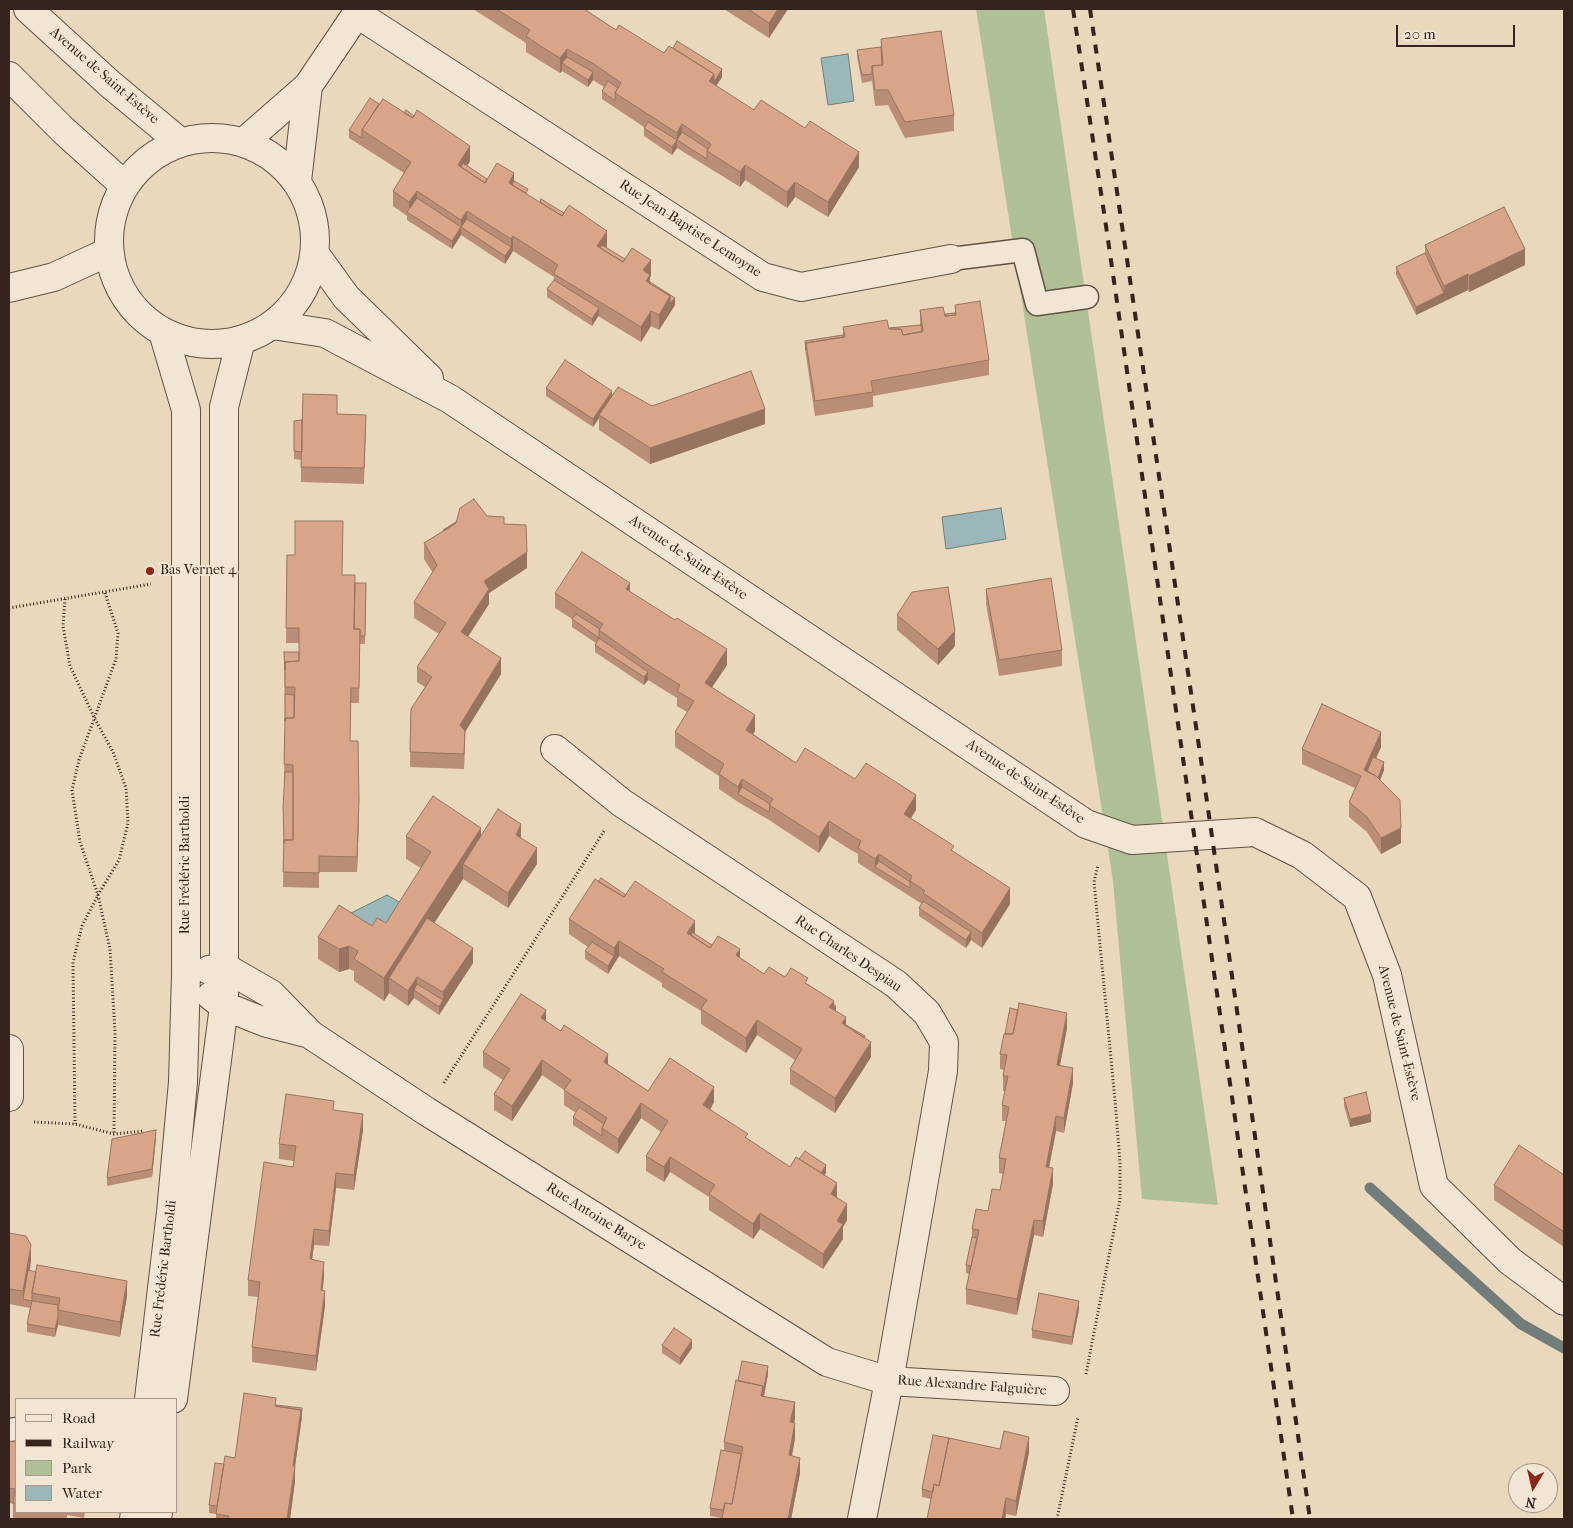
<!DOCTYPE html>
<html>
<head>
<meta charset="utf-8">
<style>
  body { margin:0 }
  #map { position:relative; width:1573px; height:1528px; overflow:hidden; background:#e9d8bb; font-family:"IM FELL French Canon",serif }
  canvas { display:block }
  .frame { position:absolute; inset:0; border:10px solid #35241e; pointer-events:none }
  .legend { position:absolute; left:15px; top:1398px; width:162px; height:115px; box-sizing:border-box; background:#f1e6d3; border:1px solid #a6988b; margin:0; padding:6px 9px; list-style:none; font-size:15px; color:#35241e }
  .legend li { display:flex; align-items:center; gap:10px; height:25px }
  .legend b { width:25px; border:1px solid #a6988b }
  .north { position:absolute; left:1508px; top:1463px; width:50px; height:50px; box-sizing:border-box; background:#f1e6d3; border:1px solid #a6988b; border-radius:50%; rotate:189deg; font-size:14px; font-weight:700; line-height:20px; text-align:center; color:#35241e }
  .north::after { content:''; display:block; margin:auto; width:18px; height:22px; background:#8f2418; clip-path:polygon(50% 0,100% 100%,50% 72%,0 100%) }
  .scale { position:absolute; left:1396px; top:25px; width:119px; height:22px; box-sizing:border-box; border:2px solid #35241e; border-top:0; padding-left:6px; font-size:15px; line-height:18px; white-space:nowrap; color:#35241e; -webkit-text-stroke:4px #f1e6d3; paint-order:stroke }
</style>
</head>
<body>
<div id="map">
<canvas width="1573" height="1528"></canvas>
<div class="frame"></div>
<ul class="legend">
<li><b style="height:6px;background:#f1e6d3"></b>Road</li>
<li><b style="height:6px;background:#35241e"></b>Railway</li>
<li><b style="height:14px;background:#afc096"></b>Park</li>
<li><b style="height:14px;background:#9ab8b9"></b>Water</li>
</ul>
<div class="north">N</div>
<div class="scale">20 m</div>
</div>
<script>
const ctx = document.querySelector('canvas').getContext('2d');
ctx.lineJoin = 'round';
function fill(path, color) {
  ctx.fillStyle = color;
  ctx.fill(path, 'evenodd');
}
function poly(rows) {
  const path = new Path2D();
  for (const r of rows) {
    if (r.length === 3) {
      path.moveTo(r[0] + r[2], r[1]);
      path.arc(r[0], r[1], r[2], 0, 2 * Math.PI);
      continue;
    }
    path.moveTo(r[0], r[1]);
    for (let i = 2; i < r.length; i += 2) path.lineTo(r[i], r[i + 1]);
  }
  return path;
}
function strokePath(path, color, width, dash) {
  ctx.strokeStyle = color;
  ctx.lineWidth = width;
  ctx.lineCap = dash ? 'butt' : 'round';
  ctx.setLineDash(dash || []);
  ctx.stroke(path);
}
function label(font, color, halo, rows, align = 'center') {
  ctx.font = font + ' "IM FELL French Canon",serif';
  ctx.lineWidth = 4;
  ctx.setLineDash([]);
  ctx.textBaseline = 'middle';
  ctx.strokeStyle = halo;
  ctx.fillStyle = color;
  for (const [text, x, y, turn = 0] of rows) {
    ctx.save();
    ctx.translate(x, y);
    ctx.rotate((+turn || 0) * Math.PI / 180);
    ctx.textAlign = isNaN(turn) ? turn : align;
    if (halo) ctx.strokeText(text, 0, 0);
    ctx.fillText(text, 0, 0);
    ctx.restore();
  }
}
fill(poly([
  [976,9,1044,9,1218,1205,1142,1199,1113,881]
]), '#afc096');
const water = poly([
  [848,54,854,101,828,105,821,58,848,54],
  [1001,508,1006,539,946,549,942,517,1001,508],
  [387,895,401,903,382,930,369,932,345,916,387,895]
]);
fill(water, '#9ab8b9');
strokePath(water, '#727d7b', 1);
strokePath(poly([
  [1370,1188,1521,1324,1564,1348]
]), '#727d7b', 11);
const service = poly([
  [951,259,1023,250,1037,304,1087,297],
  [9,1430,16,1429]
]);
const minor = poly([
  [28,9,110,84,180,142],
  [356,13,763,277,801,287,951,259],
  [9,76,63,130,124,185],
  [212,241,103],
  [244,142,308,86,360,9],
  [297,181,308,86],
  [315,254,346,297,429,378],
  [9,288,54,277,108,252],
  [272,325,325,333,450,399,1086,824,1132,840,1255,832,1302,855,1357,897,1387,975,1434,1186,1510,1261,1564,1301],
  [555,749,622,803,896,984,927,1013,944,1042,943,1071,889,1381,862,1519],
  [209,970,224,967,271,994,311,1035,426,1111,827,1362,889,1381,1055,1391],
  [211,996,224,1006,267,1023,310,1034],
  [9,1049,9,1097],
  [149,1399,171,1212,183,1082,186,974,186,410,163,332],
  [173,1399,224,1006,224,407,241,340],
  [134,1519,135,1512],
  [157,1519,158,1512]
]);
strokePath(service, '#625145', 25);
strokePath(minor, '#625145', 30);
strokePath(poly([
  [105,593,118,633,116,659,79,760,72,790,80,842,98,895,110,949,115,1032,114,1134],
  [65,599,63,626,70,666,95,719,113,752,126,788,128,823,119,860,98,895,82,926,73,962,75,1124],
  [9,608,151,584],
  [444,1083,604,831],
  [34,1122,75,1124,114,1134,144,1131],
  [1086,1374,1120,1199,1120,1163,1116,1111,1094,882,1098,865],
  [1057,1519,1078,1417]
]), '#35241e', 3, [1, 2.5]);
strokePath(service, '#f1e6d3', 22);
strokePath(minor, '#f1e6d3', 28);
strokePath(poly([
  [1073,9,1105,219,1293,1519],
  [1090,9,1202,767,1310,1519]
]), '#35241e', 4, [9, 9]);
fill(poly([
  [473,9,584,9,616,30,664,53,722,77,716,86,754,110,859,167,828,217,795,197,787,208,745,180,740,187,677,148,672,155,644,136,644,127,602,99,602,91,604,87,593,80,588,87,562,71,560,73,542,62,526,52,526,43],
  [724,9,788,9,769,38],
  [881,39,954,115,954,131,905,138,888,105,875,106,872,81,862,83,857,57,857,50,881,47],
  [379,104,470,161,467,166,487,179,514,181,528,195,607,246,606,248,651,276,650,277,650,282,675,305,659,330,651,326,641,342,598,316,592,326,547,297,547,289,554,280,554,277,513,251,505,264,461,235,452,249,407,220,407,216,393,206,393,191,404,173,349,138,349,130],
  [1425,245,1525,265,1469,292,1468,290,1416,315,1396,275,1396,267,1425,253],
  [955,305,989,360,989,375,873,396,873,407,815,416,805,349,805,341,843,335,843,327,889,328,920,325,920,310,945,314,955,313],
  [546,388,612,396,652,406,765,424,650,464,599,430,599,418,593,427,546,396],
  [302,420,366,430,364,484,301,482,301,460,294,459,294,421],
  [487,516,504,524,527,568,489,593,489,604,468,637,501,674,465,732,464,769,410,767,411,709,425,687,417,682,417,667,439,634,414,618,414,602,433,573,424,559,424,543,443,531,443,530],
  [287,555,343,575,355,583,366,583,365,644,360,644,359,703,351,703,350,741,359,815,357,872,319,872,319,888,283,887,285,779,284,779,285,724,284,652,299,652,299,643,286,643],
  [986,589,1062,650,1062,666,999,676,986,604],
  [630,592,727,665,712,687,755,731,753,734,796,763,855,779,916,810,911,818,954,852,1010,904,982,948,971,940,966,948,919,916,919,908,922,904,858,863,858,854,851,850,829,836,819,853,769,820,738,802,719,789,719,776,675,747,675,732,687,712,677,706,677,698,648,680,644,685,595,652,595,645,596,643,572,627,572,619,555,608,555,593],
  [897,615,955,646,938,665,897,630],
  [1381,747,1376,758,1384,770,1380,780,1401,843,1381,854,1367,832,1349,817,1349,802,1355,788,1302,764,1302,749],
  [481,835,521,838,537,864,508,908,463,879,434,923,473,963,439,1015,414,998,408,1006,389,993,384,1001,354,981,354,971,349,969,339,972,318,959,318,937,386,923,421,868,406,859,406,836],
  [626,895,712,945,740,958,764,974,785,977,808,984,834,1002,836,1011,846,1025,865,1038,871,1057,835,1113,790,1084,790,1069,795,1060,757,1035,746,1053,701,1024,701,1011,662,987,662,983,619,956,608,974,585,959,585,951,588,947,569,934,569,919],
  [546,1021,608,1064,648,1091,714,1102,710,1110,748,1139,790,1167,826,1173,825,1175,837,1198,847,1220,843,1227,843,1239,823,1269,760,1229,753,1239,709,1210,709,1197,670,1172,664,1182,646,1171,646,1156,661,1132,641,1118,618,1154,573,1125,573,1117,576,1113,564,1105,564,1090,542,1075,512,1121,494,1110,494,1094,503,1080,483,1067,483,1052],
  [1067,1028,1060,1065,1073,1083,1064,1133,1056,1131,1049,1168,1053,1184,1043,1237,1034,1235,1017,1315,966,1304,966,1289,969,1274,966,1273,966,1265,972,1237,972,1229,988,1211,1000,1190,1003,1174,999,1173,999,1158,1006,1121,1002,1121,1002,1105,1005,1091,1003,1091,1003,1076,1004,1070,1000,1069,1000,1054],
  [1344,1098,1371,1122,1350,1127,1344,1106],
  [334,1110,363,1130,354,1190,336,1188,329,1246,314,1245,312,1259,324,1277,322,1291,325,1306,316,1371,252,1362,252,1347,258,1297,248,1296,248,1280,293,1167,294,1161,279,1159,279,1144],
  [156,1138,152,1177,107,1186,107,1178],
  [1564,1175,1564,1247,1494,1200,1494,1185],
  [9,1233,31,1260,30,1271,127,1296,120,1337,58,1325,55,1337,27,1332,27,1324,30,1308,9,1304],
  [1079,1309,1072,1345,1032,1338,1032,1330],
  [662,1345,692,1348,680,1365,662,1353],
  [768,1374,764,1396,795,1418,794,1423,795,1438,792,1456,800,1473,791,1519,722,1519,722,1518,710,1516,710,1508,724,1450,724,1442,738,1381],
  [276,1405,302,1416,295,1466,295,1481,290,1519,216,1519,216,1514,209,1513,209,1505,224,1464,235,1458],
  [9,1441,16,1442,16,1512,85,1512,84,1518,67,1515,67,1519,21,1519,13,1518,13,1504,9,1503],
  [1000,1449,1029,1452,1016,1516,1006,1514,1005,1519,927,1519,931,1499,922,1497,922,1489]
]), '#ba8e76');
fill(poly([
  [778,9,788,9,769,38,769,23],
  [567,49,567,65,562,63,562,71,560,73,560,58],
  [722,69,722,77,709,97,709,81,714,74],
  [593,72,593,80,588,87,588,80],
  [682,124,682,140,677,140,677,133],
  [677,140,677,148,672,155,672,147],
  [470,146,470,161,461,175,458,165],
  [859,152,859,167,828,217,828,202],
  [745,165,745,180,740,187,740,172],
  [514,173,514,189,509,183],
  [795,182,795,197,787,208,787,192],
  [417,191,417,206,409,213,409,202],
  [467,211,467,226,461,227,461,220],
  [461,227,461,235,452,249,452,241],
  [607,231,607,246,601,256,597,246],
  [513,236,513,251,505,264,505,256,511,247,511,239],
  [1525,249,1525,265,1469,292,1469,276],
  [651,260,651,276,650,277,649,291,643,270],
  [1468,274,1468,290,1416,315,1416,307,1444,293,1444,286],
  [670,296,675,298,675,305,659,330,659,315],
  [599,308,599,315,592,326,592,319],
  [651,311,651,326,641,342,641,327],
  [612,391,612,399,599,415,599,418,593,427,593,419],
  [765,409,765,424,650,464,650,448],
  [527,552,527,568,489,593,489,604,461,647,461,632,484,581],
  [630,583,630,598,626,589],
  [955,631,955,646,938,665,938,649],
  [727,649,727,665,705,698,705,683],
  [501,658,501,674,465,732,464,769,464,754,460,725],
  [648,672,648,680,644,685,644,677],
  [755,715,755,731,746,745,746,730],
  [1381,732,1381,747,1367,779,1364,770],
  [1384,762,1384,770,1376,791,1376,783],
  [742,779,742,795,738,794,738,787],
  [916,795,916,810,904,829,904,814],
  [359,800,359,815,357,872,357,857],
  [829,821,829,836,819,853,819,837],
  [521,824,521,840,516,835],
  [481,828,481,850,463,864,463,879,396,982,389,978,389,993,384,1001,384,978],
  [1401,828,1401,843,1381,854,1381,838],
  [537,848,537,864,508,908,508,893],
  [879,854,879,869,875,867,875,859],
  [1010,888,1010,904,982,948,982,933],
  [695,921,695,936,691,943,687,933],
  [971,932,971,940,966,948,966,940],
  [619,941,619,956,614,964,614,948],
  [349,946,349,969,339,972,339,949],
  [473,948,473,963,439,1015,439,1007,443,1000,443,992],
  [740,949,740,964,736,955],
  [614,956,614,964,608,974,608,966],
  [417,977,417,992,414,990,414,998,408,1006,408,991],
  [834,1001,834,1008,836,1004,836,1012,829,1007],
  [546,1010,546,1026,541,1018],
  [1067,1013,1067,1028,1057,1080,1057,1065],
  [846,1017,846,1033,842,1023],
  [757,1020,757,1035,746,1053,746,1038],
  [871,1042,871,1057,835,1113,835,1098],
  [608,1054,608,1070,604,1062],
  [542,1060,542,1075,512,1121,512,1106],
  [1073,1068,1073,1083,1064,1133,1064,1118],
  [714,1087,714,1102,703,1121,703,1105],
  [641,1103,641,1118,618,1154,618,1139],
  [363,1114,363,1130,354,1190,354,1175],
  [1371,1114,1371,1122,1350,1127,1350,1119],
  [1056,1116,1056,1131,1046,1182,1046,1167],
  [156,1130,156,1138,152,1177,152,1169],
  [670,1157,670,1172,664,1182,664,1167],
  [826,1165,826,1173,817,1186,817,1178],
  [1053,1168,1053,1184,1043,1237,1043,1221],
  [336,1173,336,1188,329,1246,329,1231],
  [837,1183,837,1199,831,1194],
  [847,1204,847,1220,843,1227,843,1239,823,1269,823,1254,837,1221],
  [760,1213,760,1229,753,1239,753,1224],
  [1034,1220,1034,1235,1017,1315,1017,1299],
  [314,1229,314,1245,310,1274,310,1259],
  [31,1245,31,1260,24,1299,23,1299,23,1291],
  [324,1262,324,1277,321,1306,321,1290],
  [127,1281,127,1296,120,1337,120,1322],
  [325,1291,325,1306,316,1371,316,1356],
  [1079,1301,1079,1309,1072,1345,1072,1337],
  [58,1317,58,1325,55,1337,55,1329],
  [692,1340,692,1348,680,1365,680,1358],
  [768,1366,768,1374,761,1411,761,1396],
  [795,1402,795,1418,790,1438,790,1422],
  [302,1408,302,1416,293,1481,293,1466,301,1410],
  [795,1423,795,1438,789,1471,789,1455],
  [1029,1437,1029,1452,1016,1516,1016,1501],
  [800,1458,800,1473,791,1519,788,1519],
  [295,1466,295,1481,290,1519,287,1519],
  [1006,1498,1006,1514,1005,1519,1002,1519]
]), '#977460');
const building = poly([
  [496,9,584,9,616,30,619,25,664,53,669,46,714,74,709,81,754,110,761,100,805,128,810,121,859,152,828,202,795,182,787,192,745,165,740,172,707,151,711,144,682,124,677,133,615,93,621,83,594,64,567,49,560,58,542,47,526,36,530,30,496,9],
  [748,9,778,9,769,23,748,9],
  [941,31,954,115,905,122,888,90,875,90,872,66,883,65,881,39,941,31],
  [677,41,722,69,714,82,714,74,673,48,677,41],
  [881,47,882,65,872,66,872,74,862,75,857,50,881,47],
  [567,57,593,72,588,80,562,63,567,57],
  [608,81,618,88,615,93,615,101,602,91,608,81],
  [370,98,379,104,362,130,362,138,349,130,370,98],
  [383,99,413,118,417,110,470,146,458,165,485,183,497,163,514,173,509,183,562,216,569,205,607,231,597,246,623,262,632,248,651,260,643,270,650,275,646,281,670,296,659,315,651,311,641,327,554,274,554,272,558,265,513,236,511,239,467,211,461,220,417,191,409,202,393,191,411,162,362,130,383,99],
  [406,110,414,116,413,118,404,113,406,110],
  [648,122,677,140,672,147,644,128,648,122],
  [682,132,708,149,707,151,707,159,677,140,682,132],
  [463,163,487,179,485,183,461,167,463,163],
  [514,181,528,189,526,193,512,185,514,181],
  [417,198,461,227,452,241,407,212,417,198],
  [541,199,564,213,562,216,540,202,541,199],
  [1504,207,1525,249,1469,276,1468,274,1444,286,1425,245,1504,207],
  [467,219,511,247,505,256,461,227,467,219],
  [602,245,625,259,623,262,600,248,602,245],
  [1425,253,1444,293,1416,307,1396,267,1425,253],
  [554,280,599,308,592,319,547,289,554,280],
  [650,282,675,298,670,304,670,296,649,283,650,282],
  [980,301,989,360,871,381,873,392,815,401,806,343,845,337,843,327,887,320,889,329,901,329,903,335,923,331,920,310,943,307,945,316,956,315,955,305,980,301],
  [955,313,955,315,945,316,945,314,955,313],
  [921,325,922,332,903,335,901,329,889,329,889,328,921,325],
  [843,335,843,337,806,343,806,350,805,341,843,335],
  [565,360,612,391,593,419,546,388,565,360],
  [751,371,765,409,650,448,599,415,618,387,652,406,751,371],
  [303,394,337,395,337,414,366,415,364,468,301,467,303,394],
  [302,420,302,452,294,451,294,421,302,420],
  [474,499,487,516,504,517,504,524,526,525,527,552,484,581,489,589,461,632,501,658,460,725,465,731,464,754,410,752,411,709,432,677,417,667,446,623,414,602,437,565,424,543,456,523,460,508,474,499],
  [295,521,343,521,342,575,355,575,354,629,360,629,359,688,351,688,350,741,358,741,359,800,357,857,319,856,319,873,283,872,284,840,293,840,293,765,284,764,285,718,294,718,295,687,285,687,285,662,299,661,299,628,286,628,287,555,295,555,295,521],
  [456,522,456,523,444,531,443,530,456,522],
  [582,552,630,583,626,589,675,620,677,618,727,649,705,683,755,715,746,730,796,763,805,748,855,779,866,763,916,795,904,814,954,846,951,850,1010,888,982,933,923,893,925,891,910,881,912,876,879,854,875,859,858,848,861,841,851,835,829,821,819,837,769,805,773,799,742,779,738,787,719,774,724,764,675,732,694,701,677,691,680,685,648,665,599,630,603,624,555,593,582,552],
  [1051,578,1062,650,999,660,986,589,1051,578],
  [355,583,366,583,365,636,360,636,360,629,354,629,355,583],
  [948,587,955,631,938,649,897,615,912,592,948,587],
  [576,614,600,629,599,630,599,638,572,619,576,614],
  [599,638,648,672,644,677,595,645,599,638],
  [284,652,299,652,299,661,285,662,285,670,284,652],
  [285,694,294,695,294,718,285,718,285,721,285,694],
  [1322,704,1381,732,1364,770,1376,776,1400,800,1401,828,1381,838,1367,817,1349,802,1361,776,1302,749,1322,704],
  [1373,757,1384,762,1378,778,1376,776,1367,771,1373,757],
  [285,772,293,772,293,840,284,840,284,843,283,807,285,772],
  [742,787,770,804,769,812,738,794,742,787],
  [433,796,481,828,384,978,354,959,358,951,349,946,339,949,318,937,339,905,372,926,377,918,386,923,431,852,406,836,433,796],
  [498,809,521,824,516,835,537,848,508,893,463,864,498,809],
  [879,861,910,882,910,888,875,867,879,861],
  [601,878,626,895,624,897,598,882,601,878],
  [595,879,624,897,635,881,695,921,687,933,710,948,718,936,740,949,736,955,764,974,769,967,785,977,791,968,808,978,805,983,834,1001,829,1007,846,1017,842,1023,871,1042,835,1098,790,1069,802,1049,757,1020,746,1038,701,1009,707,1000,662,972,664,969,619,941,614,948,569,919,595,879],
  [923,901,971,932,966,940,919,908,923,901],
  [427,918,473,948,443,992,417,977,408,991,389,978,427,918],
  [692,932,712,945,710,948,691,935,692,932],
  [592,942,614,956,608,966,585,951,592,942],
  [417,984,443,1000,439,1007,414,990,417,984],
  [521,994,546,1010,541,1018,561,1031,564,1025,608,1054,604,1062,648,1091,670,1058,714,1087,703,1105,748,1134,745,1137,790,1167,796,1157,837,1183,831,1194,847,1204,837,1221,843,1224,823,1254,760,1213,753,1224,709,1194,715,1185,670,1157,664,1167,646,1156,668,1121,641,1103,618,1139,602,1128,607,1118,564,1090,571,1080,542,1060,512,1106,494,1094,510,1069,483,1052,521,994],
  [1019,1003,1067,1013,1057,1065,1073,1068,1064,1118,1056,1116,1046,1167,1053,1168,1043,1221,1034,1220,1017,1299,966,1289,979,1230,972,1229,976,1209,988,1211,992,1189,1000,1190,1006,1159,999,1158,1009,1107,1002,1105,1008,1076,1003,1076,1007,1055,1000,1054,1004,1034,1013,1034,1019,1003],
  [1010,1008,1018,1010,1013,1034,1005,1034,1010,1008],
  [845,1025,846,1025,865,1036,864,1038,845,1025],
  [1366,1092,1371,1114,1350,1119,1344,1098,1366,1092],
  [286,1094,334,1101,333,1110,363,1114,354,1175,336,1173,329,1231,314,1229,310,1259,324,1262,321,1290,325,1291,316,1356,252,1347,260,1282,248,1280,264,1162,293,1167,296,1146,279,1144,286,1094],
  [579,1107,604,1124,602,1128,602,1136,573,1117,579,1107],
  [156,1130,152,1169,107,1178,112,1139,156,1130],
  [1519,1145,1564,1175,1564,1232,1494,1185,1519,1145],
  [805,1151,826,1165,821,1173,799,1159,805,1151],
  [9,1233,26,1236,31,1245,23,1291,9,1289,9,1233],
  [972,1237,977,1238,971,1266,966,1265,972,1237],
  [37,1265,127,1281,120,1322,58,1310,60,1298,32,1293,37,1265],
  [28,1270,36,1272,32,1293,32,1301,23,1299,28,1270],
  [1039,1293,1079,1301,1072,1337,1032,1330,1039,1293],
  [32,1301,58,1305,58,1317,55,1329,27,1324,32,1301],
  [674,1328,692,1340,680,1358,662,1345,674,1328],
  [742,1361,768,1366,763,1393,763,1386,738,1381,742,1361],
  [736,1380,763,1386,761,1396,795,1402,790,1422,795,1423,789,1455,800,1458,788,1519,722,1519,725,1503,732,1504,743,1447,724,1442,736,1380],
  [244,1393,276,1398,275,1406,301,1410,293,1466,295,1466,287,1519,228,1519,229,1516,216,1514,225,1456,235,1458,244,1393],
  [276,1405,302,1408,301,1418,301,1410,276,1406,276,1405],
  [1004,1431,1029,1437,1016,1501,1006,1498,1002,1519,927,1519,934,1484,939,1486,949,1438,1000,1449,1004,1431],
  [933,1435,949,1438,939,1486,934,1484,933,1492,922,1489,933,1435],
  [9,1441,16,1442,16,1503,13,1503,15,1489,9,1488,9,1441],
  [721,1450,741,1454,732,1504,725,1503,723,1510,710,1508,721,1450],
  [215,1463,224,1464,217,1506,209,1505,215,1463]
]);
fill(building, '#d8a589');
strokePath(building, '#977460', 1);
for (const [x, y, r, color] of [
  [150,571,5,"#8f2418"]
]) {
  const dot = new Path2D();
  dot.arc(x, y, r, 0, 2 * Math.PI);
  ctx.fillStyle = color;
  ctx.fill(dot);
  strokePath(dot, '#f1e6d3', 2);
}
label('14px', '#35241e', '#f1e6d3', [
  ["Avenue de Saint-Estève",104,76,41],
  ["Rue Jean-Baptiste Lemoyne",690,229,33],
  ["Avenue de Saint-Estève",688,558,34],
  ["Avenue de Saint-Estève",1025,782,34],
  ["Rue Frédéric Bartholdi",186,865,-90],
  ["Rue Charles Despiau",848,954,34],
  ["Avenue de Saint-Estève",1399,1033,76],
  ["Rue Antoine Barye",596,1217,32],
  ["Rue Frédéric Bartholdi",164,1269,-83],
  ["Rue Alexandre Falguière",972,1386,4]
]);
label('14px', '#35241e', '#f1e6d3', [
  ["Bas Vernet 4",160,571]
], 'left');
</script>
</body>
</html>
